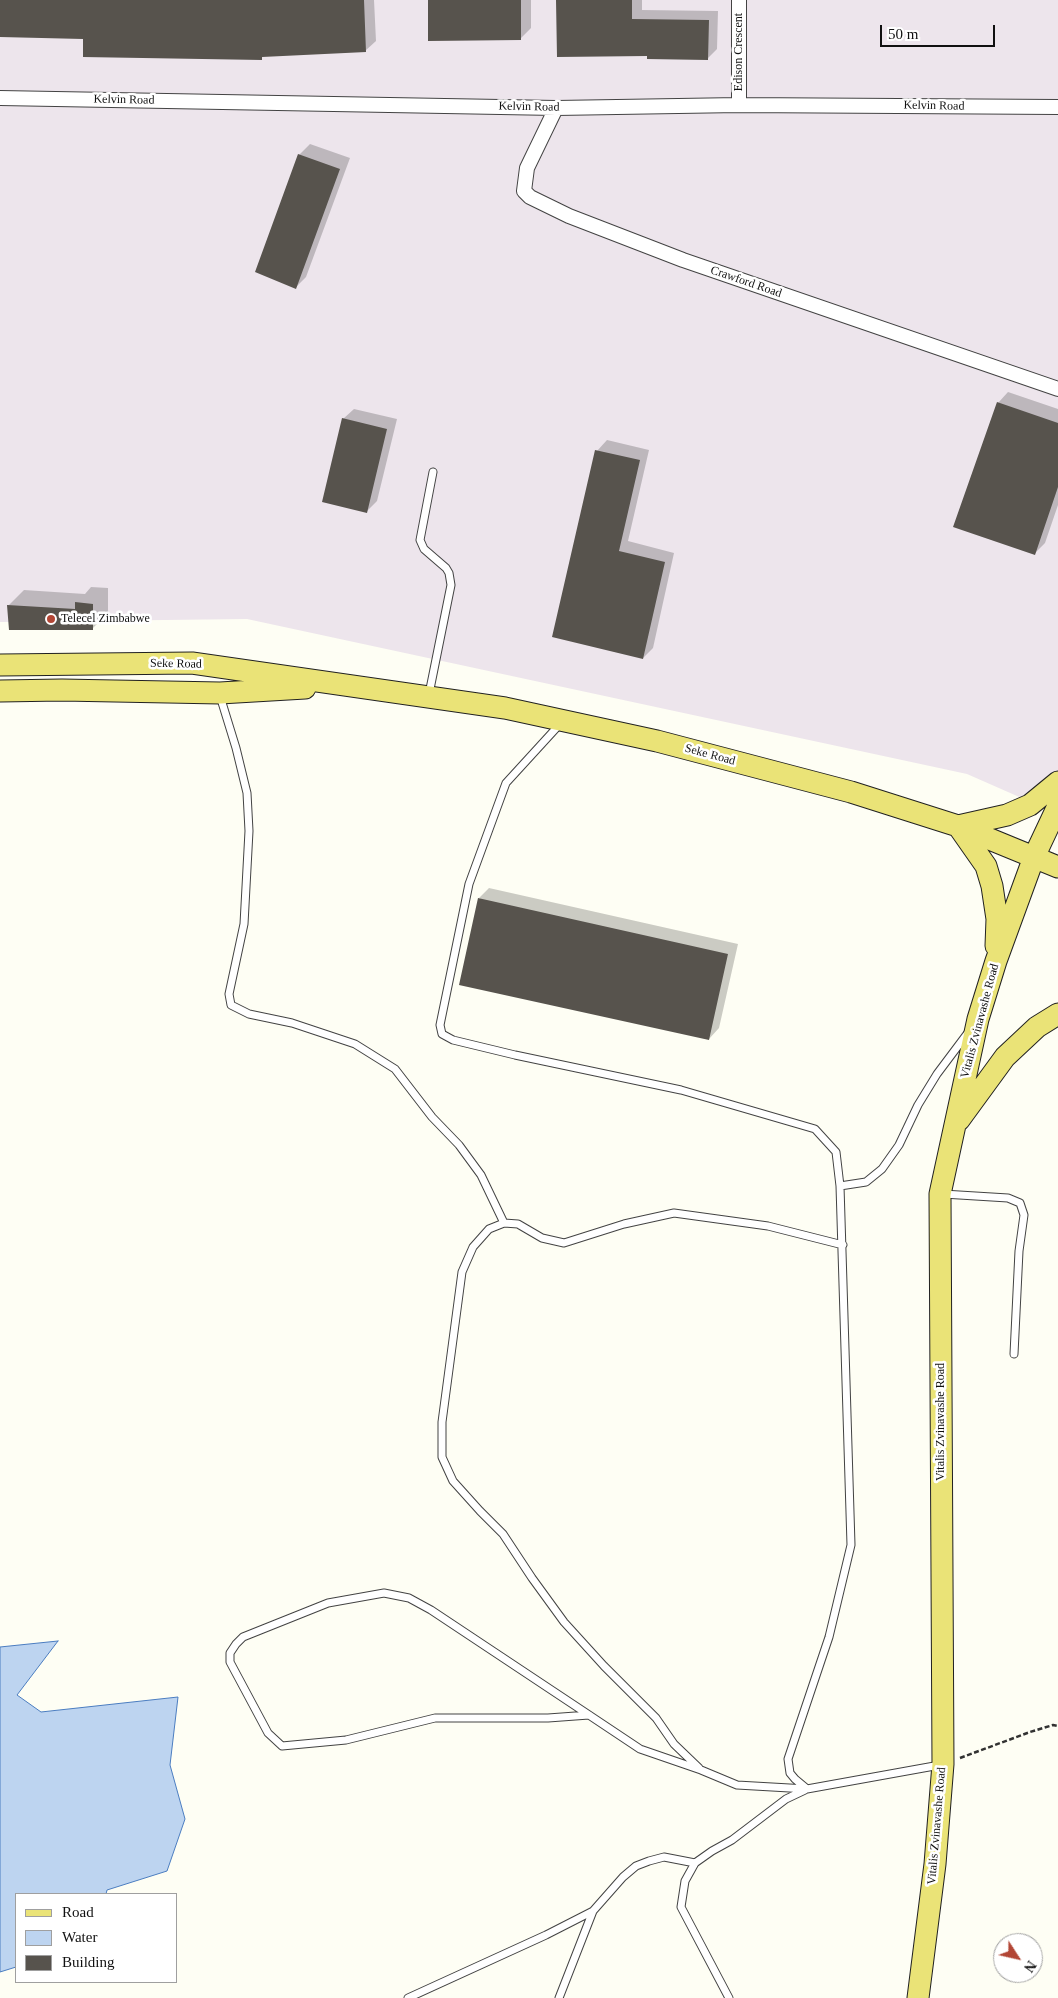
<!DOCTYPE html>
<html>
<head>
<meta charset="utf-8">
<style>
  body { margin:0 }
  #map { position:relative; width:1058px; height:1998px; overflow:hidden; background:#fefef4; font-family:Georgia,serif }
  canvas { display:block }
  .legend { position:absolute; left:15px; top:1893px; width:162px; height:90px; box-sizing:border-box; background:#fff; border:1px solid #9f9f9f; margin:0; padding:6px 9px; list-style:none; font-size:15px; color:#101010 }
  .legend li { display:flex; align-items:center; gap:10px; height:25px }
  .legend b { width:25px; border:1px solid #9f9f9f }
  .north { position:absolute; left:993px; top:1933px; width:50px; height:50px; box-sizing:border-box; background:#fff; border:1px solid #9f9f9f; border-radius:50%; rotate:125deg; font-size:14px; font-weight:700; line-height:20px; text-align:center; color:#101010 }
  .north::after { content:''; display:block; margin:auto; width:18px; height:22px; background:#b24635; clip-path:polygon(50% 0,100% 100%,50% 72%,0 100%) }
  .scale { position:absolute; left:880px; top:25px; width:115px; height:22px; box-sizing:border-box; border:2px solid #101010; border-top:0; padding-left:6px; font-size:15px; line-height:18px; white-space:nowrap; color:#101010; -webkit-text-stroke:4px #fff; paint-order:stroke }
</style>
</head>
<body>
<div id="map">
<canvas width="1058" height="1998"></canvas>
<ul class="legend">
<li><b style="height:6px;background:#eae377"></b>Road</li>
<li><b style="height:14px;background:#bdd4f0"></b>Water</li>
<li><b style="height:14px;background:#57534d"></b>Building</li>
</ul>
<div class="north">N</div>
<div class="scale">50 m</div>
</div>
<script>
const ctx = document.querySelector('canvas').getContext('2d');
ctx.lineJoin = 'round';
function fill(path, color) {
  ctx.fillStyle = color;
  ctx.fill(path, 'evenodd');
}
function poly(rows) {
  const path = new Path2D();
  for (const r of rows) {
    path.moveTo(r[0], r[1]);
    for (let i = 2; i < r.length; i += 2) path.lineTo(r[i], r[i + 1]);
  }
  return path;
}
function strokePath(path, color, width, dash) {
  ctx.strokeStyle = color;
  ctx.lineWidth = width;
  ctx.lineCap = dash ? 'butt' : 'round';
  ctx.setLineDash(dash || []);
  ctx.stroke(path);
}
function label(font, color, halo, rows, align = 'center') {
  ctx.font = font + ' Georgia,serif';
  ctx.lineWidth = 5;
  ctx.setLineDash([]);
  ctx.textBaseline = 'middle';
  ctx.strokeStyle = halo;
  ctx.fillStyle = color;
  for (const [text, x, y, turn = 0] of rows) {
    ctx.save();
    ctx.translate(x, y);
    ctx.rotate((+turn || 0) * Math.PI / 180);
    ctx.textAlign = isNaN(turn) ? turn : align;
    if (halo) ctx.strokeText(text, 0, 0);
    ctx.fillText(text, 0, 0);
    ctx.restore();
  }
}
fill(poly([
  [0,0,1058,0,1058,814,967,774,247,619,0,622]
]), '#ede5ec');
const water = poly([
  [58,1641,17,1695,41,1712,178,1697,170,1765,185,1819,167,1871,107,1890,106,1894,16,1894,16,1967,0,1972,0,1647,58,1641]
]);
fill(water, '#bdd4f0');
strokePath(water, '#4b7dc0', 1);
fill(poly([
  [0,0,374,0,376,41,365,51,264,56,261,58,84,37,0,36],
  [429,0,531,0,531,28,520,39],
  [558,0,642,0,642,10,718,11,717,49,707,59,648,54],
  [310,144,350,158,306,277,296,287,257,272,299,155],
  [1008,392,1058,409,1058,505,1045,543,1034,554,998,403],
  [354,409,397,419,377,501,367,511,343,419],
  [607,440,649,450,628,541,674,553,653,648,643,658,597,451],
  [91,587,108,588,108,613,92,629,8,606,24,590,85,594],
  [489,888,738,944,719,1028,709,1039,479,898]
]), '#0003');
fill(poly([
  [0,0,364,0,366,52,262,57,262,60,83,57,83,39,0,37],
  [428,0,521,0,521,40,428,41],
  [556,0,632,0,632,19,709,20,708,60,647,59,647,56,557,57],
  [298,154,340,169,296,289,255,272],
  [997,402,1058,423,1058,487,1035,555,953,527],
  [342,418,387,429,367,513,322,502],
  [595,450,640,460,619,551,665,562,643,659,552,637],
  [75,602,93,604,93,630,9,630,7,605,75,609],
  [478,898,728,954,709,1040,459,985]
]), '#57534d');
const service = poly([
  [429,694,451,585,449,573,446,568,424,549,420,540,433,472],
  [220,696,236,748,247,793,249,831,244,924,229,994,231,1005,249,1014,292,1023,355,1044,395,1069,432,1117,459,1145,481,1175,504,1223],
  [560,724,506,783,469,884,440,1025,442,1034,453,1040,515,1055,681,1090,815,1129,836,1152,840,1186,851,1545,829,1637,788,1759,790,1773,795,1779,807,1789,940,1765],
  [840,1186,866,1182,882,1169,899,1145,918,1105,937,1074,967,1034],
  [943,1194,1008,1198,1020,1203,1024,1215,1019,1251,1014,1354],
  [589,1715,548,1718,435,1718,346,1740,282,1746,268,1733,230,1662,230,1653,236,1644,243,1637,328,1603,384,1593,409,1598,431,1610,589,1715,640,1749,701,1770,737,1785,807,1789],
  [699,1768,674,1744,656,1718,604,1666,564,1622,532,1578,503,1534,480,1511,453,1481,442,1457,442,1422,462,1272,473,1247,489,1229,504,1223,518,1224,542,1238,564,1243,624,1224,674,1213,768,1226,843,1245],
  [408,1998,546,1935,593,1911],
  [559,1998,593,1911,623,1877,636,1866,649,1861,664,1857,695,1863],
  [729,1998,681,1907,685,1881,695,1863,712,1851,732,1840,786,1799,805,1790]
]);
const minor = poly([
  [0,98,556,108,739,105,1058,107],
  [739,105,739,0],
  [556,108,527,168,524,191,530,197,569,216,683,260,1058,389]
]);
const primary = poly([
  [0,665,192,663,505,708,657,741,851,792,958,826,1058,867],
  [0,691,62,690,220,693,305,688],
  [958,826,986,866,992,886,997,919,996,946],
  [958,826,1007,815,1030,805,1058,782],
  [959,1120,1005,1057,1037,1027,1058,1014],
  [918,1998,935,1864,943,1764,940,1194,978,1019,996,961,1034,857,1058,806]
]);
strokePath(service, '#434343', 9);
strokePath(minor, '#434343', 16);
strokePath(primary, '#212121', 23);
strokePath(poly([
  [960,1758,1030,1732,1053,1725,1058,1726]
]), '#323232', 2.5, [5, 2.5]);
strokePath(service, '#fff', 7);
strokePath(minor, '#fff', 14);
strokePath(primary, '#eae377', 21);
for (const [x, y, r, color] of [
  [51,619,5,"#b24635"]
]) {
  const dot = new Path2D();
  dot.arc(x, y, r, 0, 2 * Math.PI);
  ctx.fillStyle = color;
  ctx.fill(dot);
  strokePath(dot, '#fff', 2);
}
label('12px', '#101010', '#fff', [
  ["Edison Crescent",739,52,-90],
  ["Kelvin Road",124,100,1],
  ["Kelvin Road",934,106,1],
  ["Kelvin Road",529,107,1],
  ["Crawford Road",746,282,19],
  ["Seke Road",176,664,1],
  ["Seke Road",710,755,15],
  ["Vitalis Zvinavashe Road",980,1021,-75],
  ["Vitalis Zvinavashe Road",941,1422,-90],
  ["Vitalis Zvinavashe Road",937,1826,-85]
]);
label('12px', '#101010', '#fff', [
  ["Telecel Zimbabwe",61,619]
], 'left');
</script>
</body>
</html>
